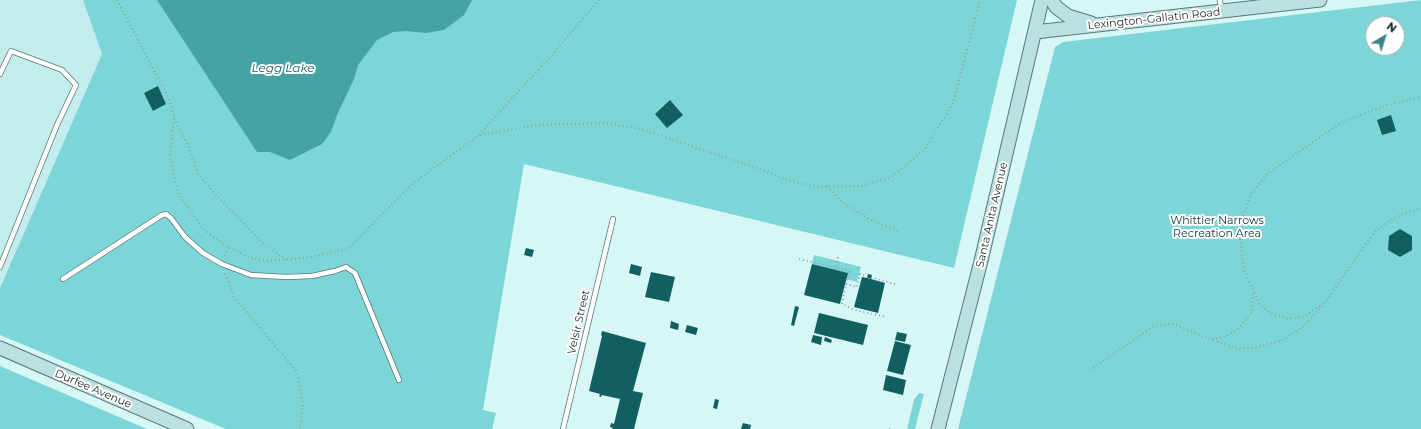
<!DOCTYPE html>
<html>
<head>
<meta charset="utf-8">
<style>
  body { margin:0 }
  #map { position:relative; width:1421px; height:429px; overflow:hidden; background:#d7f6f6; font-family:Montserrat,sans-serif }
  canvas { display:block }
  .north { position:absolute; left:1365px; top:16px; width:40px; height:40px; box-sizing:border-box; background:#fff; border:1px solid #a4a9a9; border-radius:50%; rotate:38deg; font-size:11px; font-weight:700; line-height:16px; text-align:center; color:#1b2727 }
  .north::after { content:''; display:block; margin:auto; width:14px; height:18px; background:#3b8384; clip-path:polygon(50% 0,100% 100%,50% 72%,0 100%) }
</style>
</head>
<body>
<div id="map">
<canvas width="1421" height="429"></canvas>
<div class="north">N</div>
</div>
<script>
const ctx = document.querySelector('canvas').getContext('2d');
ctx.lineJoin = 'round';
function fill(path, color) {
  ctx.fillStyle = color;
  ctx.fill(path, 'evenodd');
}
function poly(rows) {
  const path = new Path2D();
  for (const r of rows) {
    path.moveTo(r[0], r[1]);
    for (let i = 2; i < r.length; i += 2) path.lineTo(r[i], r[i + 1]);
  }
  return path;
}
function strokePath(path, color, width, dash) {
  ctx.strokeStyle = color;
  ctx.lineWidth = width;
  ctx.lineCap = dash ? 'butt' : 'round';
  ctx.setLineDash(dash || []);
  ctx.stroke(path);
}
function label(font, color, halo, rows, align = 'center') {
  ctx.font = font + ' Montserrat,sans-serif';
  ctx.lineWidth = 4;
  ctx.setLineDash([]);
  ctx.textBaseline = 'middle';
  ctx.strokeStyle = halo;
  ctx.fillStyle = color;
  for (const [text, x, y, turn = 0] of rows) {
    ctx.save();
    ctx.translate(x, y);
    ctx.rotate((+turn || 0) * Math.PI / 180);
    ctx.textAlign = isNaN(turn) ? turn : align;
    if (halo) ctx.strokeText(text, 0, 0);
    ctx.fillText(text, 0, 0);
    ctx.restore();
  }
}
fill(poly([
  [0,0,83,0,102,54,0,288]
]), '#c3ecec');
fill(poly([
  [83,0,1017,0,954,268,524,164,483,410,496,413,492,429,226,429,0,335,0,288,102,54],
  [1421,0,1421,429,958,429,1055,47,1063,42],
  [1373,24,1397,24,1397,48,1373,48],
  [814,255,861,267,857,282,846,279,847,273,812,264],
  [0,366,147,429,0,429],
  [919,393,924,394,915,429,907,429,914,400]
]), '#7cd6d7');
fill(poly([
  [157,0,472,0,464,15,444,30,426,33,406,31,393,32,377,40,358,65,354,79,337,115,331,132,322,144,290,160,270,152,257,152]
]), '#45a3a4');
fill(poly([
  [158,86,166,104,153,111,144,93],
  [670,100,683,115,667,128,655,114],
  [1391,115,1396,131,1382,135,1377,120],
  [1400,229,1412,236,1412,250,1400,257,1388,250,1389,236],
  [526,248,534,250,532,257,524,255],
  [631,264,642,267,640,276,629,273],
  [812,264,848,273,840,304,804,295],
  [651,272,675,277,669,302,645,297],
  [868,274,872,275,871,279,885,283,878,313,854,307,862,277,867,278],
  [795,306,799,307,794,326,791,325],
  [819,313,868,325,863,345,814,333],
  [671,321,679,324,678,330,670,328],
  [687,325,698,328,696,335,685,332],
  [602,331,646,343,633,391,643,393,634,429,612,429,613,428,610,427,611,423,614,424,620,399,602,395,601,397,599,396,600,394,589,391,602,336,601,335],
  [897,332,907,334,905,342,895,340],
  [813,335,822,337,821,345,811,342],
  [825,337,832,340,831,343,824,341],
  [895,341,911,345,903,375,887,371],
  [886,375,906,380,903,395,883,390],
  [715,399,719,400,717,409,713,408],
  [743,423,751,425,750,429,741,429]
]), '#125f61');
const lane = poly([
  [1220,0,1221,9],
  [0,74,11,51,62,70,76,85,57,125,0,267],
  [63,279,162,215,166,214,171,218,185,237,203,253,222,264,251,275,286,277,312,276,335,271,346,267,355,273,399,380],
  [563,429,613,219]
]);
const secondary = poly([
  [1052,0,1056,7,1068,16,1091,23],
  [1035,32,1320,0],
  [0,348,187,429],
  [938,429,981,261,1042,0]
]);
strokePath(lane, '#5b7777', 6);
strokePath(secondary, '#5b7777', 15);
strokePath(poly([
  [117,0,169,99,174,117,170,157,178,193,204,230,228,247,251,258,268,261,307,258,349,248,413,183,479,135,552,55,599,0],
  [174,118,189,147,198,174,216,195,264,244,287,260],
  [480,135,537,125,605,123,641,129,751,166,790,181,817,187,862,186,891,177,925,149,953,103,980,0],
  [827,186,843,203,869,219,900,232],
  [225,256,228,247],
  [799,259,849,271,842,304,855,310,886,317],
  [835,270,838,257],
  [225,274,234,297,297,372,303,403,300,429],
  [869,279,869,277,895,284],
  [846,284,857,287,860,274,869,277],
  [1320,306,1303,317,1288,319,1271,313,1260,305,1244,270,1240,240,1243,216,1251,194,1267,174,1342,122,1387,105,1421,97],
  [1212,339,1224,337,1238,329,1252,312,1253,293],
  [1090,370,1154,326,1173,324,1210,339,1238,349,1258,347,1283,340,1304,326,1323,305,1371,237,1378,229,1396,217,1421,208],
  [889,429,890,429]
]), '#8aa2a2', 2, [1, 3]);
strokePath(lane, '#fff', 4.5);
strokePath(secondary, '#bbe0e1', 13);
label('11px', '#1b2727', '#fff', [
  ["Lexington-Gallatin Road",1154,19,-6],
  ["Santa Anita Avenue",992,215,-77],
  ["Velsir Street",579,322,-77],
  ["Durfee Avenue",93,389,23]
]);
label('11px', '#073636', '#fff', [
  ["Whittier Narrows",1217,221],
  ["Recreation Area",1217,234]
]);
label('italic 12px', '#105f61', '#fff', [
  ["Legg Lake",283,68]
]);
</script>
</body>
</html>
